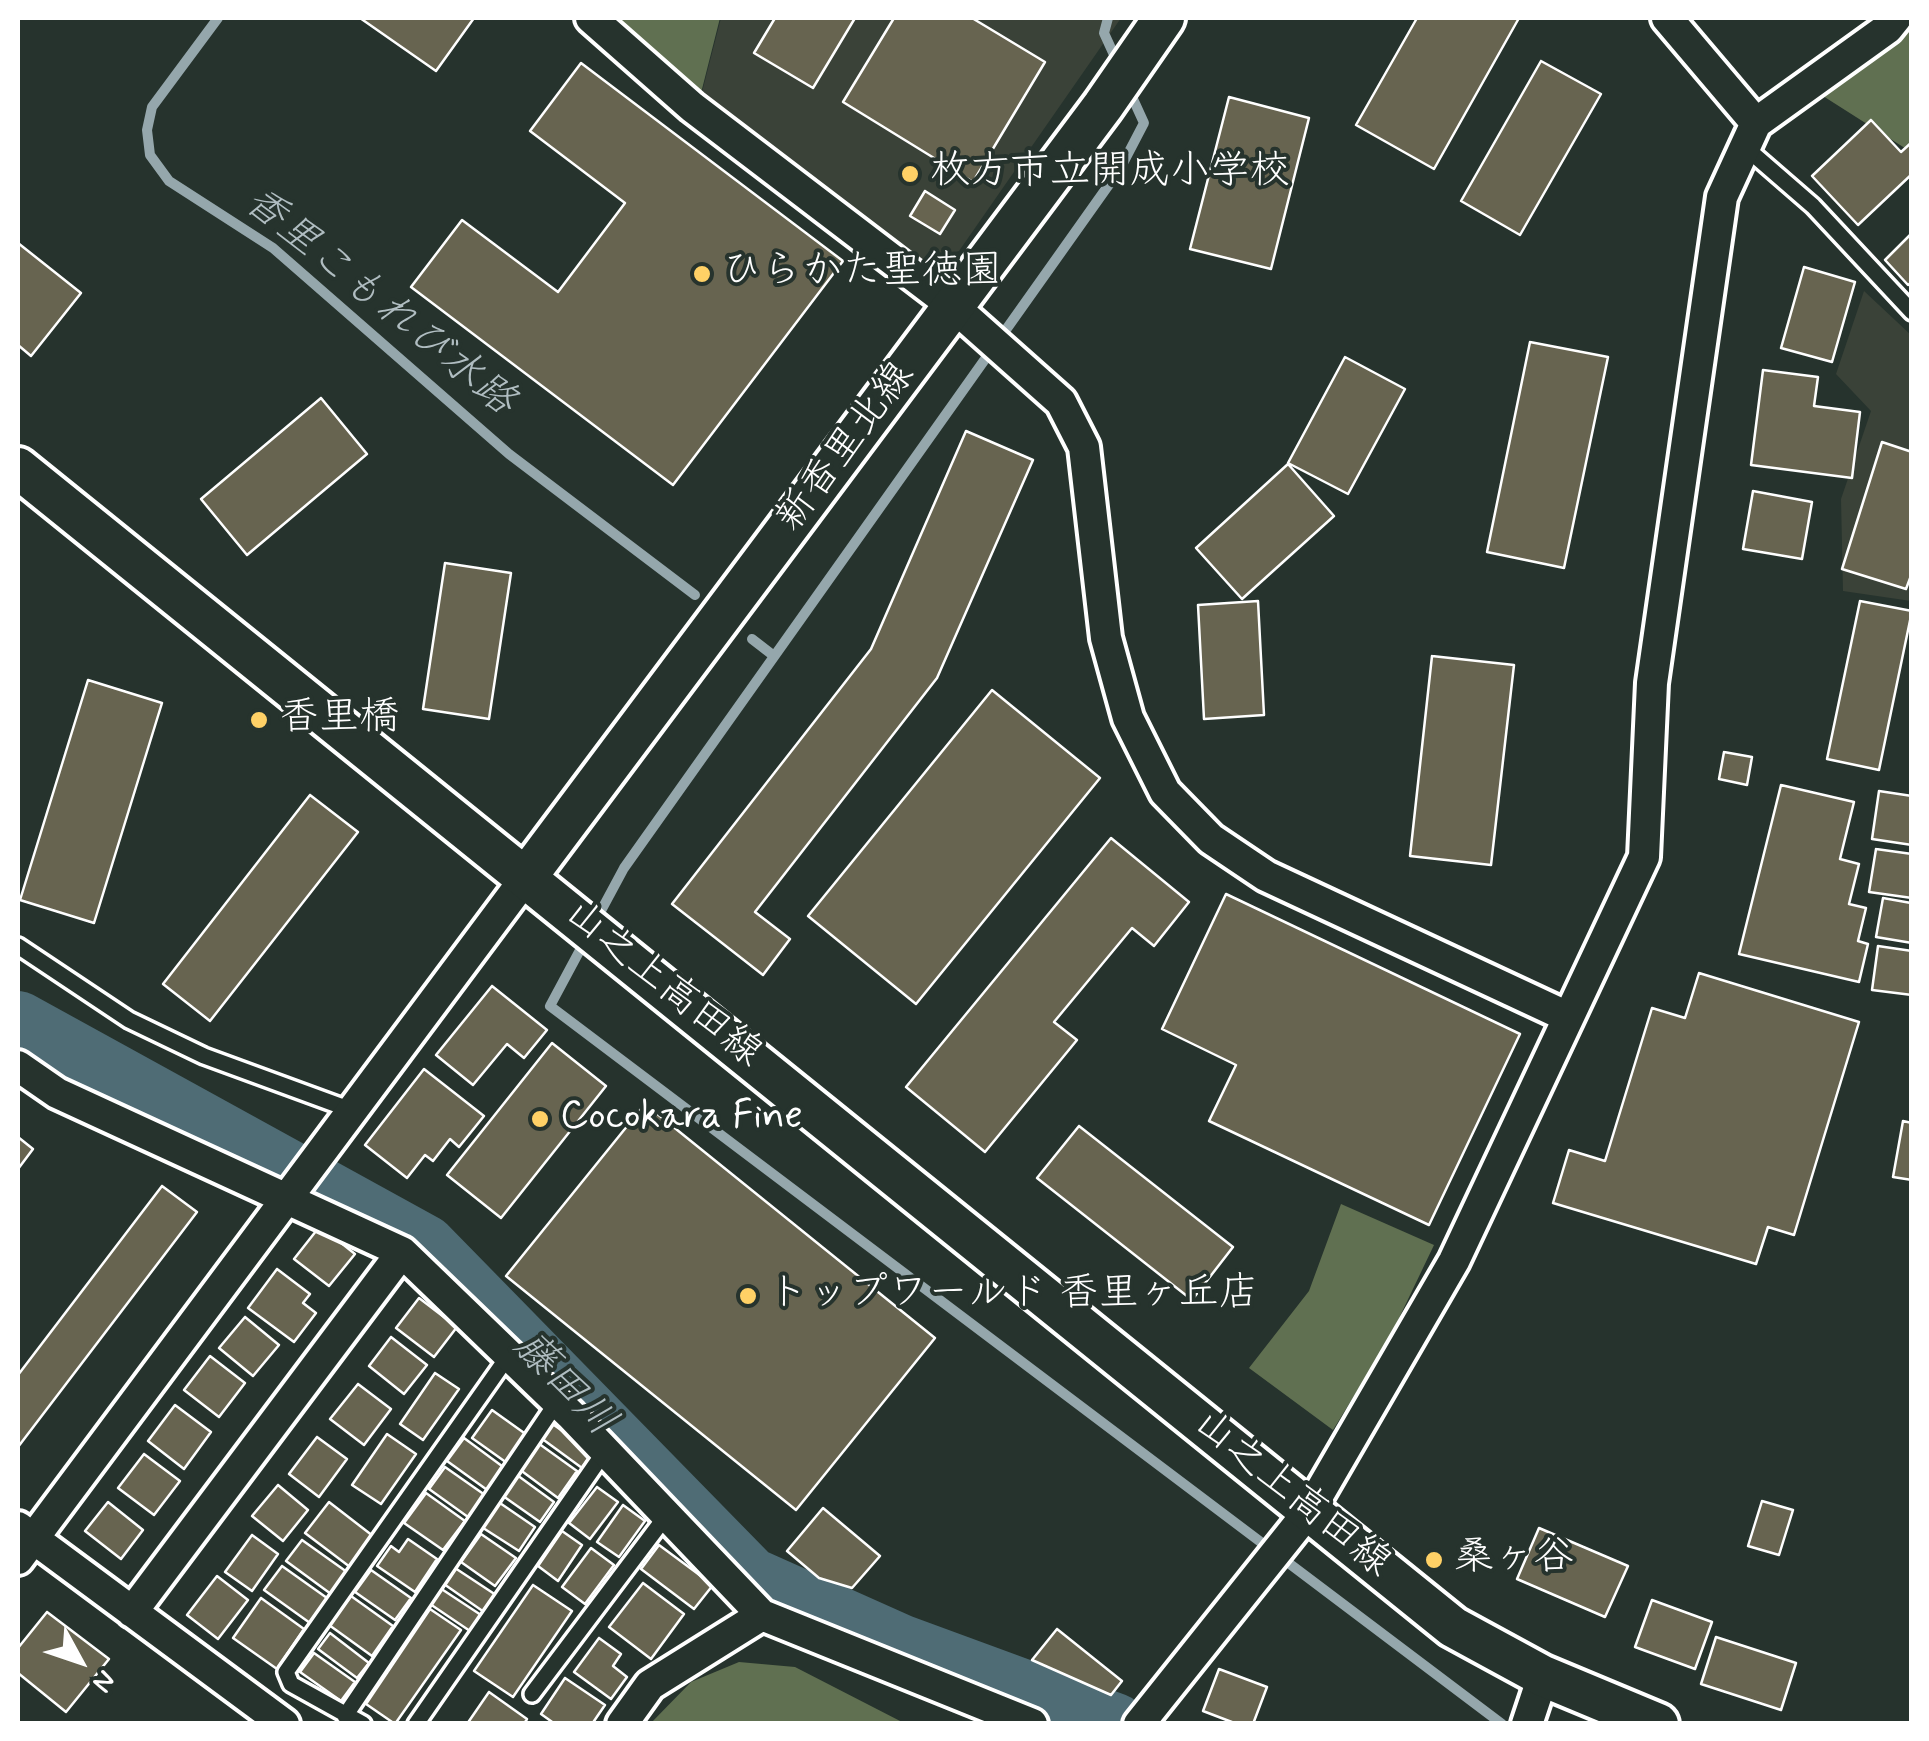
<!DOCTYPE html>
<html>
<head>
<meta charset="utf-8">
<style>
  body { margin:0 }
  #map { position:relative; width:1929px; height:1741px; overflow:hidden; background:#26332d; font-family:Mynerve,sans-serif }
  canvas { display:block }
  .frame { position:absolute; inset:0; border:20px solid #fff; pointer-events:none }
  .north { position:absolute; left:30px; top:1611px; width:100px; height:100px; -webkit-text-stroke:8px #26332d; paint-order:stroke; rotate:130deg; font-size:28px; font-weight:700; line-height:40px; text-align:center; color:#fff }
  .north::after { content:''; display:block; margin:auto; width:35px; height:45px; background:#fff; clip-path:polygon(50% 0,100% 100%,50% 72%,0 100%) }
</style>
</head>
<body>
<div id="map">
<canvas width="1929" height="1741"></canvas>
<div class="frame"></div>
<div class="north">N</div>
</div>
<script>
const ctx = document.querySelector('canvas').getContext('2d');
ctx.lineJoin = 'round';
function fill(path, color) {
  ctx.fillStyle = color;
  ctx.fill(path, 'evenodd');
}
function poly(rows) {
  const path = new Path2D();
  for (const r of rows) {
    path.moveTo(r[0], r[1]);
    for (let i = 2; i < r.length; i += 2) path.lineTo(r[i], r[i + 1]);
  }
  return path;
}
function strokePath(path, color, width, dash) {
  ctx.strokeStyle = color;
  ctx.lineWidth = width;
  ctx.lineCap = dash ? 'butt' : 'round';
  ctx.setLineDash(dash || []);
  ctx.stroke(path);
}
function label(font, color, halo, rows, align = 'center') {
  ctx.font = font + ' Mynerve,"Klee One",sans-serif';
  ctx.lineWidth = 8;
  ctx.setLineDash([]);
  ctx.textBaseline = 'middle';
  ctx.strokeStyle = halo;
  ctx.fillStyle = color;
  for (const [text, x, y, turn = 0] of rows) {
    ctx.save();
    ctx.translate(x, y);
    ctx.rotate((+turn || 0) * Math.PI / 180);
    ctx.textAlign = isNaN(turn) ? turn : align;
    if (halo) ctx.strokeText(text, 0, 0);
    ctx.fillText(text, 0, 0);
    ctx.restore();
  }
}
fill(poly([
  [721,18,1121,18,959,251,923,260,701,96],
  [1864,291,1911,335,1911,601,1843,591,1841,499,1871,411,1836,374]
]), '#3a4238');
fill(poly([
  [608,18,720,18,700,97],
  [1911,25,1911,152,1823,96,1900,40],
  [1341,1204,1434,1245,1389,1339,1333,1430,1249,1368,1309,1291],
  [739,1662,795,1667,904,1723,651,1723,691,1682]
]), '#607051');
strokePath(poly([
  [218,18,152,107,147,130,150,155,169,181,273,248,509,454,695,595],
  [1108,18,1104,33,1120,68],
  [752,639,774,656],
  [595,922,624,868,1120,169,1144,123,1128,88],
  [587,937,550,1006,1502,1724]
]), '#95a7ac', 10);
strokePath(poly([
  [18,1022,425,1246,750,1578,900,1645,1115,1724]
]), '#4f6c75', 62);
const building = poly([
  [360,18,474,18,436,71,360,18],
  [775,18,855,18,813,88,754,53,775,18],
  [894,18,972,18,1045,62,973,182,843,102,894,18],
  [1417,18,1519,18,1434,169,1356,125,1417,18],
  [1541,61,1601,94,1520,235,1461,201,1541,61],
  [581,63,843,261,673,485,411,287,462,220,558,292,625,203,530,131,581,63],
  [1229,97,1309,118,1271,269,1190,249,1229,97],
  [1871,120,1901,152,1912,142,1912,174,1858,225,1812,176,1871,120],
  [925,191,955,210,940,234,910,216,925,191],
  [1912,233,1912,282,1908,285,1885,260,1912,233],
  [18,243,81,293,31,356,18,345,18,243],
  [1804,267,1855,282,1832,362,1781,348,1804,267],
  [1530,342,1608,357,1564,568,1487,552,1530,342],
  [1345,357,1405,389,1348,494,1288,463,1345,357],
  [1763,370,1818,377,1814,406,1860,412,1852,478,1751,465,1763,370],
  [321,398,367,454,247,555,201,499,321,398],
  [966,431,1033,460,937,678,755,912,790,939,763,975,672,904,871,649,966,431],
  [1882,442,1912,452,1912,573,1906,589,1842,569,1882,442],
  [1288,464,1334,516,1242,599,1196,548,1288,464],
  [1753,491,1812,502,1802,559,1743,549,1753,491],
  [445,563,511,573,489,719,423,709,445,563],
  [1258,601,1264,715,1204,719,1198,605,1258,601],
  [1860,601,1912,611,1879,770,1827,759,1860,601],
  [1432,656,1514,665,1491,865,1410,856,1432,656],
  [88,680,162,703,94,923,20,900,88,680],
  [992,690,1100,778,916,1004,808,916,992,690],
  [1724,752,1752,757,1747,785,1719,779,1724,752],
  [1781,785,1854,802,1840,859,1859,864,1849,904,1866,908,1858,941,1868,944,1859,982,1739,954,1781,785],
  [1879,791,1912,796,1912,845,1872,839,1879,791],
  [310,795,358,832,210,1021,163,984,310,795],
  [1111,838,1189,902,1154,946,1132,928,1054,1022,1077,1040,985,1152,906,1087,1111,838],
  [1876,849,1912,854,1912,898,1869,892,1876,849],
  [1226,894,1520,1034,1429,1225,1209,1121,1236,1065,1162,1029,1226,894],
  [1883,898,1911,903,1912,943,1876,937,1883,898],
  [1878,946,1912,951,1912,995,1872,990,1878,946],
  [1699,973,1859,1022,1794,1235,1768,1227,1756,1264,1553,1203,1569,1150,1605,1161,1652,1008,1685,1018,1699,973],
  [492,986,547,1030,524,1058,507,1044,473,1085,436,1055,492,986],
  [552,1043,606,1086,501,1218,447,1175,552,1043],
  [424,1069,484,1116,459,1147,450,1139,433,1161,425,1155,407,1178,365,1145,424,1069],
  [645,1104,935,1338,796,1510,506,1276,645,1104],
  [1903,1121,1912,1123,1912,1180,1893,1177,1903,1121],
  [1079,1126,1233,1247,1192,1300,1037,1178,1079,1126],
  [18,1137,33,1149,18,1169,18,1137],
  [162,1186,197,1212,18,1447,18,1375,162,1186],
  [320,1226,355,1254,329,1286,294,1259,320,1226],
  [277,1269,310,1294,303,1303,316,1313,294,1342,248,1308,277,1269],
  [419,1298,457,1327,434,1357,396,1328,419,1298],
  [245,1317,279,1345,253,1376,219,1348,245,1317],
  [391,1337,427,1365,404,1394,369,1366,391,1337],
  [210,1356,245,1383,219,1417,184,1390,210,1356],
  [435,1373,459,1389,423,1440,400,1424,435,1373],
  [358,1384,391,1409,364,1445,330,1419,358,1384],
  [175,1405,211,1432,184,1469,148,1441,175,1405],
  [492,1410,527,1435,507,1463,472,1438,492,1410],
  [551,1423,593,1452,582,1468,541,1438,551,1423],
  [387,1434,416,1454,381,1504,352,1485,387,1434],
  [317,1437,347,1459,319,1497,289,1474,317,1437],
  [464,1438,506,1469,490,1492,447,1461,464,1438],
  [538,1443,577,1471,558,1498,519,1469,538,1443],
  [144,1454,180,1481,154,1515,118,1488,144,1454],
  [445,1467,485,1495,468,1517,429,1489,445,1467],
  [517,1475,554,1502,540,1522,503,1496,517,1475],
  [278,1485,308,1510,283,1541,252,1516,278,1485],
  [597,1487,618,1502,590,1539,569,1523,597,1487],
  [426,1493,465,1521,443,1550,404,1523,426,1493],
  [497,1501,535,1527,519,1551,480,1526,497,1501],
  [1762,1501,1793,1510,1779,1555,1748,1546,1762,1501],
  [108,1502,143,1530,121,1559,85,1531,108,1502],
  [329,1502,373,1536,350,1567,305,1533,329,1502],
  [623,1505,645,1521,619,1557,597,1542,623,1505],
  [823,1508,880,1556,852,1588,819,1578,787,1551,823,1508],
  [1539,1528,1628,1566,1605,1617,1517,1579,1539,1528],
  [562,1531,582,1545,558,1581,538,1566,562,1531],
  [481,1534,516,1558,495,1586,461,1562,481,1534],
  [252,1535,278,1554,252,1591,225,1572,252,1535],
  [408,1539,437,1559,415,1592,377,1566,391,1546,399,1552,408,1539],
  [302,1540,347,1572,331,1594,286,1561,302,1540],
  [659,1545,713,1585,694,1609,641,1569,659,1545],
  [591,1548,614,1565,585,1604,562,1587,591,1548],
  [282,1566,327,1598,310,1623,264,1590,282,1566],
  [452,1566,496,1595,484,1612,441,1582,452,1566],
  [371,1570,411,1598,395,1620,355,1592,371,1570],
  [217,1576,248,1600,218,1639,187,1615,217,1576],
  [643,1583,684,1614,651,1659,609,1627,643,1583],
  [533,1585,572,1611,513,1697,474,1671,533,1585],
  [440,1588,481,1615,470,1631,430,1604,440,1588],
  [351,1596,393,1626,372,1656,329,1625,351,1596],
  [261,1598,304,1629,277,1669,233,1638,261,1598],
  [1652,1600,1712,1622,1695,1669,1635,1647,1652,1600],
  [430,1609,461,1630,395,1724,366,1704,430,1609],
  [47,1612,109,1659,66,1712,18,1673,18,1648,47,1612],
  [1057,1629,1122,1681,1111,1695,1032,1660,1057,1629],
  [330,1633,369,1663,357,1678,318,1649,330,1633],
  [1716,1637,1796,1663,1781,1710,1701,1684,1716,1637],
  [599,1638,621,1654,613,1666,627,1677,611,1699,574,1672,599,1638],
  [314,1653,355,1682,341,1701,300,1672,314,1653],
  [1219,1669,1267,1687,1253,1724,1237,1724,1203,1711,1219,1669],
  [565,1678,605,1705,592,1724,555,1724,541,1714,565,1678],
  [489,1692,527,1719,524,1724,467,1724,489,1692]
]);
fill(building, '#676450');
strokePath(building, '#fff', 2.5);
const lane = poly([
  [1745,147,1813,206,1912,312],
  [18,946,129,1020,204,1056,354,1111],
  [532,1694,666,1516],
  [345,1716,557,1402],
  [363,1724,291,1684,286,1672,509,1355],
  [416,1724,605,1451]
]);
const street = poly([
  [591,18,692,107,953,306,1061,402,1084,447,1106,638,1128,718,1165,792,1211,839,1266,876,1568,1017],
  [1667,18,1756,123],
  [18,1066,57,1093,402,1252,571,1415,762,1615,1032,1724],
  [18,1527,284,1724],
  [18,1559,527,876],
  [132,1612,402,1252],
  [622,1724,650,1685,762,1615],
  [1139,1724,1309,1511,1454,1261,1644,857,1652,683,1722,197,1756,123,1888,28,1896,18],
  [1527,1724,1543,1676]
]);
const secondary = poly([
  [18,468,1453,1627,1543,1676,1658,1724],
  [527,876,1103,106,1164,18]
]);
strokePath(lane, '#fff', 22);
strokePath(street, '#fff', 38);
strokePath(secondary, '#fff', 48);
strokePath(lane, '#26332d', 15);
strokePath(street, '#26332d', 30);
strokePath(secondary, '#26332d', 40);
for (const [x, y, r, color] of [
  [910,174,10,"#ffd166"],
  [702,274,10,"#ffd166"],
  [259,720,10,"#ffd166"],
  [540,1119,10,"#ffd166"],
  [748,1296,10,"#ffd166"],
  [1434,1560,10,"#ffd166"]
]) {
  const dot = new Path2D();
  dot.arc(x, y, r, 0, 2 * Math.PI);
  ctx.fillStyle = color;
  ctx.fill(dot);
  strokePath(dot, '#26332d', 4);
}
label('40px', '#fff', '#26332d', [
  ["枚方市立開成小学校",930,174],
  ["ひらかた聖徳園",722,274],
  ["香里橋",279,720],
  ["Cocokara Fine",560,1119],
  ["トップワールド 香里ヶ丘店",768,1296],
  ["桑ヶ谷",1454,1560]
], 'left');
label('40px', '#fff', '#26332d', [
  ["新香里北線",847,448,-53],
  ["山之上高田線",662,985,39],
  ["山之上高田線",1291,1495,39]
]);
label('italic 42px', '#b0bdc1', '#26332d', [
  ["香里こもれび水路",378,303,39],
  ["藤田川",563,1386,46]
]);
</script>
</body>
</html>
